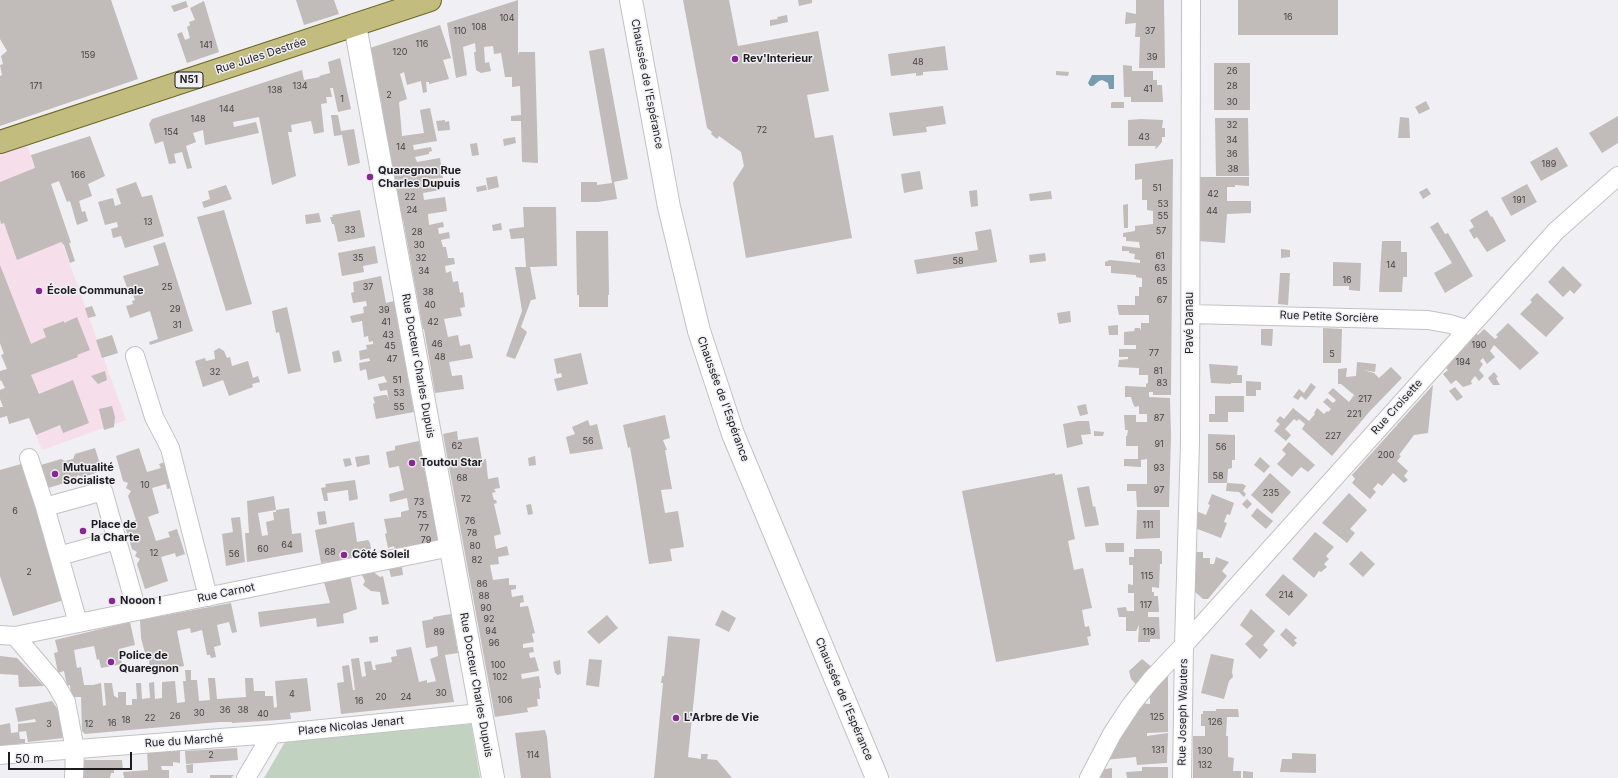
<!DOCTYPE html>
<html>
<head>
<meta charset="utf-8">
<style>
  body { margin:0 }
  #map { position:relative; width:1618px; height:778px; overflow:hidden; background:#f0eff4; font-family:Inter,sans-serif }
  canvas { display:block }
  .scale { position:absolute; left:8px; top:752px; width:124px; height:18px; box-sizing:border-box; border:2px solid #1d1c1e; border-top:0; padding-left:5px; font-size:12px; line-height:14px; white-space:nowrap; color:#1d1c1e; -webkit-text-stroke:3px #f0eff4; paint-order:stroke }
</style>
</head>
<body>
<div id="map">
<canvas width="1618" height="778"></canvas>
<div class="scale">50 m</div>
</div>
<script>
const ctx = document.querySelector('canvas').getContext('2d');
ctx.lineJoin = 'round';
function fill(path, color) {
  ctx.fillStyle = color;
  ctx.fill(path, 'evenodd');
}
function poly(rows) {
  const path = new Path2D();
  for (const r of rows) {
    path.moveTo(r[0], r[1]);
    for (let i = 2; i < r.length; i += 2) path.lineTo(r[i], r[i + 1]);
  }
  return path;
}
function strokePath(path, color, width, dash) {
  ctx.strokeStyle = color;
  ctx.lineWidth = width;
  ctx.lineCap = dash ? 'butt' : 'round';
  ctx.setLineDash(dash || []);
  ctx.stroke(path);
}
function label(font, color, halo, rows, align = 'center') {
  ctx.font = font + ' Inter,sans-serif';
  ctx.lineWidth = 3;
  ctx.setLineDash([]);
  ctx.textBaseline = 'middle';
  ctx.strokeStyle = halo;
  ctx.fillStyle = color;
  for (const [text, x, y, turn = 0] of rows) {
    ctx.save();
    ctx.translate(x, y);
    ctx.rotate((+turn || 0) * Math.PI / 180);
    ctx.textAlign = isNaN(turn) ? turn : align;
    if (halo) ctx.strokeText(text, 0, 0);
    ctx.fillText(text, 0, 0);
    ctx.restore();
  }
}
fill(poly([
  [23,134,126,420,42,450,0,345,0,142]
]), '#f6deea');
fill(poly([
  [471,724,480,778,264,778,285,742]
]), '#c2d2c0');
fill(poly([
  [1092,75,1114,75,1114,89,1109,89,1108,83,1102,80,1099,81,1093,86,1090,86,1088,83]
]), '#789dae');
fill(poly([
  [0,0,111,0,138,79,0,126,0,76,2,75,0,65,3,64,1,56,7,51,0,39],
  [296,0,334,0,339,14,304,25],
  [518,0,518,55,519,52,535,52,538,163,522,162,521,121,511,121,511,116,521,115,520,86,512,87,512,77,505,77,501,53,494,54,493,46,484,47,485,63,489,62,491,71,481,73,476,70,474,52,476,52,475,43,463,47,467,75,456,78,447,23],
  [683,0,729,0,738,46,818,31,829,91,807,95,815,138,833,135,852,238,746,258,733,183,744,166,741,152,719,136,717,139,711,134,712,132,707,128],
  [798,0,812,0,812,3,799,6],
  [1136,0,1164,0,1165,68,1139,68,1140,37,1135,37,1136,23,1125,24,1126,12,1136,14],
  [1238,0,1338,0,1338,35,1238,35],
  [186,1,188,7,174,12,171,6],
  [204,1,219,52,187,63,177,34,182,32,185,40,190,38,187,27,190,25,189,22,195,20,190,8],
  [787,15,788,22,770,26,770,20,778,19,777,17],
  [440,25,451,58,443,60,449,79,429,84,429,82,426,82,427,92,423,93,421,81,407,85,404,72,400,74,407,99,399,102,402,136,424,133,420,110,430,108,437,141,413,145,414,150,431,147,432,151,429,152,429,154,415,157,417,162,440,158,443,178,430,179,431,185,438,184,440,190,423,193,424,200,445,197,447,211,428,214,429,225,443,222,444,227,438,228,439,234,449,232,450,238,441,240,443,247,446,247,448,258,454,258,455,264,445,266,446,273,451,271,453,282,458,281,460,293,463,292,465,307,460,308,462,316,444,319,448,337,458,335,460,346,470,344,473,358,449,362,452,376,462,375,464,389,435,393,424,329,423,329,403,219,402,219,389,154,382,110,382,105,370,48],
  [945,46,948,70,923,72,923,75,916,76,916,73,891,76,888,54],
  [604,48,628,179,614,182,617,199,598,202,581,202,581,182,597,182,597,185,612,183,589,51],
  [340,58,351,109,338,112,333,88,330,88,332,97,326,97,327,103,321,104,324,132,314,134,311,121,291,125,292,132,288,132,296,176,272,185,259,117,233,122,234,127,256,122,259,133,205,145,203,130,193,133,196,142,186,146,192,168,187,169,182,152,174,154,176,163,169,164,163,141,155,144,149,124,152,119,302,70,304,80,320,77,319,76,330,73,328,62],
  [1214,63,1250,63,1250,110,1214,110],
  [1123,65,1132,66,1132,71,1153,71,1153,80,1157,80,1157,85,1162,85,1163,102,1131,102,1131,97,1124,97],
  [1056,71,1069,72,1068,76,1056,75],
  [1426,101,1430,109,1419,114,1415,107],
  [1112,102,1124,102,1124,108,1111,108,1111,103],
  [943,106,946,124,926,127,927,132,893,136,889,113],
  [331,115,338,115,341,131,354,129,360,163,348,166,342,135,334,136],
  [1618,116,1618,143,1602,153,1589,133],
  [1400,117,1409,118,1410,138,1398,138],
  [1215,118,1248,118,1249,176,1216,176],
  [1141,119,1163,120,1162,128,1165,128,1165,137,1162,137,1162,142,1157,148,1155,149,1156,146,1128,146,1128,120],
  [445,120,445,122,449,121,450,130,438,131,436,121],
  [90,136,105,176,88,184,92,196,79,201,82,212,85,211,88,221,77,225,70,201,67,202,59,181,51,184,71,243,69,243,75,261,70,263,64,245,61,242,17,260,4,223,1,224,0,219,0,182,35,168,31,155],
  [515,137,516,143,504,146,503,139],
  [477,143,479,155,472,156,470,144],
  [1557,147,1568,166,1541,181,1530,162],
  [1173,159,1171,395,1153,395,1153,392,1149,392,1149,397,1170,398,1171,436,1169,507,1137,507,1136,491,1127,491,1127,484,1147,484,1147,459,1141,460,1141,467,1124,466,1124,459,1138,459,1138,446,1126,446,1126,436,1127,436,1128,430,1125,430,1124,415,1136,415,1136,422,1147,422,1147,414,1139,414,1139,406,1135,407,1133,404,1131,397,1125,397,1125,386,1146,387,1146,384,1148,383,1148,375,1139,375,1139,368,1118,367,1119,360,1128,359,1128,357,1119,357,1119,349,1136,349,1136,345,1124,345,1124,332,1134,331,1135,328,1140,328,1141,331,1141,323,1149,323,1149,315,1119,315,1117,305,1135,305,1135,296,1139,296,1139,287,1142,287,1142,278,1136,277,1136,275,1111,273,1111,266,1105,266,1105,262,1102,263,1110,260,1140,263,1140,260,1134,259,1135,254,1129,253,1129,251,1122,251,1122,246,1140,248,1139,242,1126,241,1126,237,1123,237,1123,233,1135,231,1135,226,1153,224,1153,211,1147,210,1147,200,1142,200,1142,179,1135,180,1135,164],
  [920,171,923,189,904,193,901,174],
  [497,176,499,187,488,190,486,178],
  [1198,177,1249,177,1249,186,1235,185,1235,187,1227,187,1227,201,1251,201,1251,213,1227,214,1225,243,1198,241],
  [136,182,142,197,152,195,164,236,125,248,121,236,113,238,111,229,118,227,117,222,105,225,98,202,113,198,115,206,121,204,116,189],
  [1527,184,1537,202,1511,216,1501,198],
  [226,185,232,199,204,208,202,202,210,199,208,191],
  [486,185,487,190,477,192,476,187],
  [1427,188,1431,194,1423,199,1419,192],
  [977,190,978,206,971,207,969,191],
  [1051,191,1052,199,1030,201,1029,194],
  [1128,204,1128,228,1124,228,1123,205],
  [523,207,556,207,557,266,530,267,536,299,531,300,521,327,527,332,515,359,506,356,522,311,515,267,526,267,524,238,511,239,509,229,524,227],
  [224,210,252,304,226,311,197,217],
  [360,210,365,237,338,242,334,224,332,224,330,217,333,217,332,215],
  [1487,210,1491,217,1492,216,1506,241,1487,252,1477,237,1474,239,1469,230,1474,227,1470,220],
  [319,213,321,222,306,224,305,215],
  [1438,222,1445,234,1448,233,1473,276,1445,293,1434,273,1452,263,1430,227],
  [501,223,502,230,493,231,492,225],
  [991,229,997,262,917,274,914,260,978,250,975,232],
  [576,231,608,231,609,295,608,295,608,307,579,307,579,295,577,295],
  [1382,241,1401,241,1401,252,1407,252,1407,277,1403,277,1402,292,1379,292],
  [165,242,193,331,150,345,149,342,158,339,150,311,130,318,126,306,133,304,132,301,135,300,132,292,129,293,123,276,159,265,153,246],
  [375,246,378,263,363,266,364,272,342,276,338,253],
  [1281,249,1290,250,1290,257,1281,258],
  [1045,253,1046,261,1030,263,1029,255],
  [1333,262,1361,263,1360,291,1349,290,1349,286,1333,286],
  [0,265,31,344,46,337,43,329,64,321,64,323,77,317,90,350,77,355,78,357,31,375,39,394,73,380,89,423,63,433,60,425,36,435,29,418,9,424,7,416,0,418,0,407,3,407,0,399,0,390,5,388,1,380,0,381,0,371,7,369,1,355,4,354,0,343],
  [1563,266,1582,285,1574,294,1570,290,1563,297,1548,282],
  [1280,273,1290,273,1288,305,1278,304],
  [381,276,386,303,394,301,414,412,376,419,373,404,375,403,373,397,384,395,387,395,389,401,387,390,380,391,378,384,387,382,384,376,368,380,366,369,360,371,359,363,370,361,369,358,360,360,359,351,367,349,366,345,373,344,373,341,369,342,368,336,364,337,362,321,352,323,350,316,364,313,363,307,367,306,366,301,353,303,351,293,354,292,353,282],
  [1537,293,1564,318,1546,337,1520,314,1532,302,1530,300],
  [92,306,96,316,88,318,85,308],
  [287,307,301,371,288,374,279,332,276,333,272,311],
  [1070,311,1071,322,1059,324,1057,313],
  [1508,323,1539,353,1520,370,1494,345,1490,351,1495,357,1487,364,1483,358,1480,361,1483,364,1479,370,1484,376,1479,381,1475,376,1471,381,1472,384,1463,387,1456,380,1451,384,1443,374,1448,370,1443,365,1475,332,1478,335,1484,329,1495,339,1498,337,1496,335],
  [1118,325,1118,335,1109,335,1108,326],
  [1323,328,1342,329,1341,363,1323,363],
  [1261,329,1273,329,1272,346,1261,345],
  [112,335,118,353,102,358,96,340],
  [219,348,224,351,227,358,230,357,232,366,248,361,253,378,258,376,260,382,252,384,253,387,229,396,223,380,203,387,195,361,205,358,206,361,215,359,214,351],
  [339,350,342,361,334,363,332,352],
  [581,353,588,384,557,391,554,379,562,377,561,373,557,374,554,359],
  [1357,362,1376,364,1375,372,1363,370,1374,373,1379,378,1391,367,1402,378,1370,411,1332,456,1302,429,1305,424,1299,419,1297,421,1294,419,1285,429,1291,435,1286,441,1274,431,1280,424,1276,421,1280,416,1284,419,1293,408,1309,421,1315,414,1314,413,1317,408,1324,414,1327,411,1328,412,1331,409,1323,402,1327,398,1333,403,1336,400,1328,393,1333,388,1349,402,1354,395,1341,384,1338,384,1338,369,1347,368,1346,377,1356,376],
  [1209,364,1238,366,1237,375,1242,375,1242,383,1231,383,1231,384,1211,383],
  [105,371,107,380,98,384,91,376],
  [1494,372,1498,377,1496,378,1500,385,1493,385,1488,378],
  [1246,381,1261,382,1261,390,1256,390,1256,396,1246,396],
  [1311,383,1316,387,1306,400,1301,396,1298,400,1293,397,1299,389,1304,393],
  [1433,385,1428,433,1414,435,1399,455,1401,456,1397,461,1408,471,1404,476,1408,480,1404,483,1393,473,1382,486,1378,483,1373,489,1376,492,1370,499,1352,483,1355,479,1352,475],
  [1455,387,1463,397,1457,401,1449,391],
  [1215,396,1244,396,1244,412,1228,412,1228,422,1209,422,1209,414,1215,414],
  [1086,404,1088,414,1080,416,1077,406],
  [112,406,115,417,114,427,104,430,99,409],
  [665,415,670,438,663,440,667,450,665,450,672,489,661,490,665,513,678,511,684,547,670,549,672,561,649,564,636,481,630,447,628,448,623,425],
  [588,420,590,426,597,424,603,449,570,454,566,437,575,434,572,427],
  [1078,421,1089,421,1091,434,1081,435,1083,444,1067,448,1063,424],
  [457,431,458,440,478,437,482,460,486,459,488,479,498,477,500,488,494,489,496,492,492,493,494,500,496,500,497,503,494,504,501,534,494,536,496,549,507,546,509,555,498,557,499,564,490,565,493,580,509,578,509,585,516,585,516,589,511,590,512,597,523,595,524,602,520,603,520,607,528,606,535,633,532,634,534,642,523,644,523,648,533,647,534,652,529,653,530,658,535,657,539,671,521,674,522,679,539,676,541,688,539,688,540,699,537,699,538,706,527,708,528,712,495,717,443,434],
  [1094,431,1104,432,1103,436,1094,436],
  [1208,434,1235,435,1235,460,1232,460,1232,468,1228,469,1227,483,1243,484,1246,486,1243,491,1246,494,1244,497,1239,492,1226,491,1227,483,1208,483],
  [419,441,439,545,395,552,394,546,388,548,385,534,387,533,384,519,401,517,401,512,409,510,407,498,390,502,389,494,404,490,399,466,389,468,386,452,395,450,395,446],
  [1289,442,1315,465,1308,472,1301,467,1292,477,1277,464,1286,454,1282,450],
  [95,448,102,471,83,477,78,475,75,479,70,477,68,482,48,488,41,465,61,459,65,461,73,459,75,454],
  [139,448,147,472,161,468,159,464,168,461,176,487,167,489,166,484,152,488,159,513,148,517,156,541,170,537,168,532,177,529,185,554,176,557,175,553,161,557,168,581,145,589,137,564,140,559,135,556,137,552,132,549,124,524,136,520,128,496,131,491,126,488,128,483,123,481,116,456],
  [369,455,370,464,357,467,355,457],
  [535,456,536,465,529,466,528,458],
  [1260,457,1270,466,1264,473,1254,465],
  [350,458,352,465,345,467,343,459],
  [21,464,28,486,33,488,31,493,64,600,13,616,0,576,0,470],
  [1055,473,1055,475,1062,474,1075,539,1068,541,1074,570,1083,568,1092,608,1082,610,1085,627,1089,626,1091,636,1087,637,1089,645,996,662,962,491],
  [1270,473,1291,492,1272,514,1251,495],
  [355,480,358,499,349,501,348,490,327,493,328,501,324,501,321,488,326,487,325,484],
  [1089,486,1093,507,1095,506,1099,525,1085,527,1077,488],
  [1349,493,1367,510,1350,529,1355,533,1347,543,1322,523],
  [1212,494,1234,503,1230,515,1227,514,1224,522,1227,523,1221,538,1195,528,1196,511,1206,515,1210,505,1208,504],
  [274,496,276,510,258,513,262,536,268,535,266,522,274,520,273,512,276,512,276,510,289,508,292,534,301,533,303,552,247,562,245,533,249,533,247,501],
  [1247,499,1252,504,1247,509,1242,504],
  [531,504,533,514,528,515,526,505],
  [1257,508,1273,521,1266,529,1251,516],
  [1137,510,1160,510,1160,538,1136,539],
  [325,511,327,524,319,525,317,512],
  [240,517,245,562,226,566,222,534,233,532,231,518],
  [354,522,357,542,368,540,370,543,371,549,368,550,369,557,330,567,329,562,321,563,315,530],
  [1315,532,1334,547,1326,556,1329,559,1324,564,1327,567,1321,572,1319,571,1314,578,1292,559],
  [1105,543,1124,543,1124,552,1106,552],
  [1134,549,1160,549,1160,551,1162,551,1162,564,1160,564,1159,588,1152,587,1152,592,1154,592,1154,596,1158,596,1159,612,1148,612,1148,617,1159,617,1160,639,1150,639,1150,642,1138,642,1139,625,1136,631,1126,631,1126,617,1119,617,1117,608,1126,607,1127,611,1134,611,1134,593,1128,593,1128,584,1133,585,1133,565,1129,565,1129,557,1134,557],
  [1361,551,1375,564,1363,577,1349,564],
  [1195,552,1203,552,1203,558,1210,558,1210,564,1214,564,1216,557,1229,562,1222,571,1227,576,1208,599,1203,599,1194,591],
  [402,567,403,575,391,577,389,569],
  [369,570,371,573,372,571,380,577,383,576,389,604,382,605,380,592,371,591,363,585,365,581,361,573],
  [1283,574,1308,595,1289,616,1265,595],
  [350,575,357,609,343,614,344,623,317,627,316,618,260,627,258,612,330,603,324,582],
  [231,603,237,632,232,633,229,622,217,625,221,645,214,647,216,657,211,658,210,655,207,655,202,630,191,633,190,628,177,631,184,666,151,673,147,652,145,653,141,638,140,620],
  [1251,609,1275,631,1263,645,1268,650,1260,659,1245,644,1253,636,1240,625],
  [722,610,736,618,729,632,715,625],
  [451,614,458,653,445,655,454,702,341,714,337,683,344,682,342,666,349,665,353,690,355,690,351,659,359,658,362,677,366,676,364,662,371,661,373,670,376,670,375,665,392,662,391,657,397,656,396,650,411,647,419,682,427,680,427,683,436,681,430,659,438,656,437,646,426,648,422,621,433,619,433,617],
  [607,615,618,628,599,644,587,632],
  [130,622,135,645,119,649,122,664,101,668,99,659,97,660,94,646,74,650,77,668,81,667,84,685,93,685,101,683,103,706,106,705,104,683,112,683,114,696,118,698,118,692,126,692,126,705,132,705,132,699,137,699,136,683,141,683,142,699,150,698,149,683,154,682,155,699,162,698,162,682,175,681,177,703,185,702,183,681,186,681,185,670,191,670,191,680,197,680,199,701,210,700,208,678,215,678,217,699,246,697,245,678,253,678,254,691,265,691,265,696,273,696,274,708,277,707,275,681,307,678,311,711,290,713,291,719,278,720,232,723,232,722,219,722,85,734,82,731,81,697,73,697,73,694,71,694,70,685,67,686,64,671,58,673,54,653,58,652,55,640],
  [1286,628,1297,638,1294,640,1297,643,1293,647,1280,635],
  [378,636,378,642,370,643,369,637],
  [668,636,700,639,688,757,701,759,701,754,708,754,707,759,717,760,732,778,654,778,663,683,661,683,662,676,664,676],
  [1211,654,1234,659,1232,672,1233,677,1229,681,1224,699,1201,693],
  [0,656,17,658,44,686,19,687,18,675,0,674],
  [589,659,602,660,599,687,586,685],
  [1142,659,1153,668,1137,685,1131,679,1129,671],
  [560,660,561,674,557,675,556,673,555,673,553,662],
  [1168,675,1168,732,1147,733,1147,736,1168,733,1167,763,1137,765,1136,757,1104,760,1139,703,1150,704,1150,698,1144,697],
  [52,701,62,715,63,738,28,742,26,731,18,732,18,724,36,722,35,719,18,722,15,708],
  [1216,709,1238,709,1239,717,1227,717,1226,736,1228,736,1228,757,1234,758,1233,771,1241,771,1241,778,1193,778,1193,736,1205,736,1205,726,1201,726,1201,714,1203,714,1203,711,1216,711],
  [10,723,11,733,19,732,20,739,25,739,25,743,0,746,0,725],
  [545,730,547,737,551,778,521,778,515,733],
  [237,748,238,760,186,764,185,751],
  [147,749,180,749,180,763,173,762,173,766,161,766,162,770,169,770,169,778,124,778,123,772,148,770],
  [1292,753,1316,754,1316,773,1280,772,1282,759,1292,759],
  [83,760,122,760,123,770,114,770,114,773,111,773,110,778,83,778],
  [193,764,193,773,187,773,186,765],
  [1142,767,1168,767,1168,778,1127,778,1126,772,1142,771],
  [1112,768,1112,778,1095,778,1099,770],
  [1243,771,1253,772,1253,778,1243,778],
  [210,775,234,775,231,778,210,778]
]), '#c1bbb9');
const minor = poly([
  [1190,314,1428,320,1450,324,1466,329],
  [135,356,154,417,170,448,208,597],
  [29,458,45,507],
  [59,556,116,540],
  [78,623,45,507,103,491,137,611],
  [0,635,15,636,451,547],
  [15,636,55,683,66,702,75,750,74,778],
  [0,755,272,734],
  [246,778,272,734,481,713],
  [1089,778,1112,734,1131,705,1151,680,1184,645,1556,231,1618,176],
  [1182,778,1184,645,1190,443,1191,0]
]);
const tertiary = poly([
  [355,25,493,778]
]);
const secondary = poly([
  [631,0,669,207,699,331,733,434,877,778]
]);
const primary = poly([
  [0,142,430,0]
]);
strokePath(minor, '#c2c1c6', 20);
strokePath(tertiary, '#c2c1c6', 24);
strokePath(secondary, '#c2c1c6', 24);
strokePath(primary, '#6e6724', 24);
strokePath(minor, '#fff', 18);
strokePath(tertiary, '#fff', 22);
strokePath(secondary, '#fff', 22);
strokePath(primary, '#c2bc7e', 22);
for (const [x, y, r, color] of [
  [735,59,4,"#872892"],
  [370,177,4,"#872892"],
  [39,291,4,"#872892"],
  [412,463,4,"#872892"],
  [55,474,4,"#872892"],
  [83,531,4,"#872892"],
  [344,555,4,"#872892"],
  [112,601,4,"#872892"],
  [111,662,4,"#872892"],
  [676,718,4,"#872892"]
]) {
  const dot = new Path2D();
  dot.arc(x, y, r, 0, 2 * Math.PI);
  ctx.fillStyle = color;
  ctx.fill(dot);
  strokePath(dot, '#f0eff4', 1.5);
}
label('9px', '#464445', null, [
  ["16",1288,17],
  ["104",507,18],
  ["108",479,27],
  ["110",460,31],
  ["37",1150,31],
  ["116",422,44],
  ["141",206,45],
  ["120",400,52],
  ["159",88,55],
  ["39",1152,57],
  ["48",918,62],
  ["26",1232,71],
  ["171",36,86],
  ["134",300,86],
  ["28",1232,86],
  ["41",1148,89],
  ["138",275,90],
  ["2",389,95],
  ["1",342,99],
  ["30",1232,102],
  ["144",227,109],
  ["148",198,119],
  ["32",1232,125],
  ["72",762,130],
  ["154",171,132],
  ["43",1144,137],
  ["34",1232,140],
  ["14",401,147],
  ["36",1232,154],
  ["189",1549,164],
  ["38",1233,169],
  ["166",78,175],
  ["51",1157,188],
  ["42",1213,194],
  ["22",410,197],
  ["191",1519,200],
  ["53",1163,204],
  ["24",412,210],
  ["44",1212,211],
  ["55",1163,216],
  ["13",148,222],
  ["33",350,230],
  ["57",1161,231],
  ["28",417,232],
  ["30",419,245],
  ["61",1160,256],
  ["35",358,258],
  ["32",421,258],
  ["58",958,261],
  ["14",1391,265],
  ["63",1160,268],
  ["34",424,271],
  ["16",1347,280],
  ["65",1162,281],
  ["25",167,287],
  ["37",368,287],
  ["38",428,292],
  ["67",1162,300],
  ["40",430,305],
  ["29",175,309],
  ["39",384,310],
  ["41",386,322],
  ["42",433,322],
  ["31",177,325],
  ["43",388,335],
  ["46",437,344],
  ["190",1479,345],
  ["45",390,346],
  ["77",1154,353],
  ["5",1332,354],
  ["48",440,357],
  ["47",392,359],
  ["194",1463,362],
  ["81",1158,371],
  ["32",215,372],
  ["51",397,380],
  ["83",1162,383],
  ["53",399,393],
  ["217",1365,399],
  ["55",399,407],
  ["221",1354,414],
  ["87",1159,418],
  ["227",1333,436],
  ["56",588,441],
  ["91",1159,444],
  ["62",457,446],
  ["56",1221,447],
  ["200",1386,455],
  ["93",1159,468],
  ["58",1218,476],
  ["68",462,478],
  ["10",145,485],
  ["97",1159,490],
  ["235",1271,493],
  ["72",466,499],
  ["73",419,502],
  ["6",15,511],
  ["75",422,515],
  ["76",470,521],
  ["111",1148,525],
  ["77",424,528],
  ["78",472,533],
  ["79",426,540],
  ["64",287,545],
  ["80",475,546],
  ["60",263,549],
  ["68",330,552],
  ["12",154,553],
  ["56",234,554],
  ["82",477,560],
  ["2",29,572],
  ["115",1147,576],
  ["86",482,584],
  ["214",1286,595],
  ["88",484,596],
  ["117",1146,605],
  ["90",486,608],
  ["92",489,619],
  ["94",491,631],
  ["89",439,632],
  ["119",1149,632],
  ["96",494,643],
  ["100",498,665],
  ["102",500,677],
  ["30",441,693],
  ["4",292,694],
  ["20",381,697],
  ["24",406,697],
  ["106",505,700],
  ["16",359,701],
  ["36",225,710],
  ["38",243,710],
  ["30",199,713],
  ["40",263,714],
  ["26",175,716],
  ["125",1157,717],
  ["22",150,718],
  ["18",126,720],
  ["126",1215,722],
  ["16",112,723],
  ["3",49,724],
  ["12",89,724],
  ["131",1158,750],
  ["130",1205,751],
  ["2",211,755],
  ["114",533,755],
  ["132",1205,765]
]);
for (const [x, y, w] of [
  [189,80,28]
]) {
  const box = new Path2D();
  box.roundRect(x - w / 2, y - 8, w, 16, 3);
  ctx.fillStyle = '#f0eff4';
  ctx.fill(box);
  strokePath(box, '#1d1c1e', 1);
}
label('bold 10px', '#1d1c1e', null, [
  ["N51",189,80]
]);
label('11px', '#1d1c1e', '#f0eff4', [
  ["Rue Jules Destrée",261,56,-18],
  ["Chaussée de l'Espérance",647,84,79],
  ["Rue Petite Sorcière",1329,317,2],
  ["Pavé Danau",1190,323,-90],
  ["Rue Docteur Charles Dupuis",418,366,80],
  ["Chaussée de l'Espérance",723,399,70],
  ["Rue Croisette",1397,407,-48],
  ["Rue Carnot",226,593,-12],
  ["Rue Docteur Charles Dupuis",476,685,80],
  ["Chaussée de l'Espérance",844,699,67],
  ["Rue Joseph Wauters",1183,712,-89],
  ["Place Nicolas Jenart",351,726,-6],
  ["Rue du Marché",184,741,-4]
]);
label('bold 11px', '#1d1c1e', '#f0eff4', [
  ["Rev'Interieur",743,59],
  ["Quaregnon Rue",378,171],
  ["Charles Dupuis",378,184],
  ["École Communale",47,291],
  ["Toutou Star",420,463],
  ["Mutualité",63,468],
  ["Socialiste",63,481],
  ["Place de",91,525],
  ["la Charte",91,538],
  ["Côté Soleil",352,555],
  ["Nooon !",120,601],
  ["Police de",119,656],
  ["Quaregnon",119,669],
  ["L'Arbre de Vie",684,718]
], 'left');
</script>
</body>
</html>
